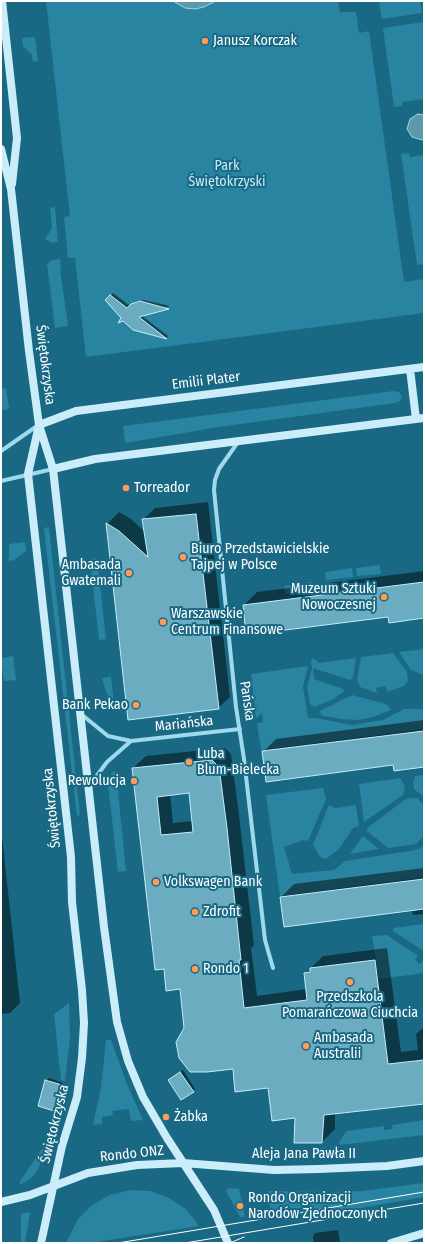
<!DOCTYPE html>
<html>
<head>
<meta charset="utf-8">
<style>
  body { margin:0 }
  #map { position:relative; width:425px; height:1244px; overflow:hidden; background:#196984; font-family:"Fira Sans Condensed",sans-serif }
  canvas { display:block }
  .frame { position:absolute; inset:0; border:2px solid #fff; pointer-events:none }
</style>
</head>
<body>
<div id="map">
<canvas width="425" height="1244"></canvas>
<div class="frame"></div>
</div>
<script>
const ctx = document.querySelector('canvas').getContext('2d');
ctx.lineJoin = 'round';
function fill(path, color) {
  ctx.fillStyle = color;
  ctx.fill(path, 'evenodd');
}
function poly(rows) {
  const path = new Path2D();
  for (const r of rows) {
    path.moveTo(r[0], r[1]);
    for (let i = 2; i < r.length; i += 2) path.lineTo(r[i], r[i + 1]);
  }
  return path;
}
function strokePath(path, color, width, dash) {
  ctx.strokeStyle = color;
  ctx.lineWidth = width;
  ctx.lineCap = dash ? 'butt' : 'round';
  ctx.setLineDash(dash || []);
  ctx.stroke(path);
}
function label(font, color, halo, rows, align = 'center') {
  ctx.font = font + ' "Fira Sans Condensed",sans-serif';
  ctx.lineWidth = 4;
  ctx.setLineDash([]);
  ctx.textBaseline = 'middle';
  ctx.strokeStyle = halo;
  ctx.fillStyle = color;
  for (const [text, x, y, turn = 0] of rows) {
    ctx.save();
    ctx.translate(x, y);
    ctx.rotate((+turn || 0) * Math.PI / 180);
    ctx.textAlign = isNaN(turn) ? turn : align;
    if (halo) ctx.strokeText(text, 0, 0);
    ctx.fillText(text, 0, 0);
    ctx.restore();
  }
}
fill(poly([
  [46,1,338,1,340,12,356,12,359,33,369,31,404,282,424,279,424,313,86,357,75,258,68,258,64,217,70,216],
  [379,1,420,1,422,13,382,19],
  [423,22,424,99,402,102,402,106,394,107,383,28],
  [35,37,38,61,33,62,32,55,23,46,22,38],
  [409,153,410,157,424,155,424,264,417,265,401,154],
  [55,207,58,242,52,243,45,239,52,228,50,208],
  [60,259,61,269,60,269,68,326,55,328,47,264,52,260],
  [6,388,9,409,1,410,1,389],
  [394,391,399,392,402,396,400,401,395,403,219,427,125,443,123,426],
  [49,527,80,815,77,816,44,528],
  [25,542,26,551,14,560,9,561,9,544],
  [97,558,106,639,99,640,90,559],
  [380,565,381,574,357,576,356,568],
  [352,568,353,577,326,580,325,572],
  [312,582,313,590,285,594,284,586],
  [424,649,424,675,411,670,399,652],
  [393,653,407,672,408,681,404,686,387,692,386,686,376,688,377,693,360,687,357,680,361,657],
  [13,656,16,680,4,681,1,658],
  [313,658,319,663,356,658,353,677,350,680,313,668,314,679,343,689,344,691,332,700,314,707,310,704,307,687,312,668,311,661],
  [308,666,303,687,308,718,316,718,352,725,383,720,404,709,420,709,424,710,424,729,261,750,257,723,263,722,262,713,256,718,251,674],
  [111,677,114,705,112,705,105,689,102,678],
  [352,695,386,704,391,710,373,717,358,720,342,719,323,716,320,713,320,711],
  [116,771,126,871,118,872,108,784,112,772],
  [424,775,424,797,414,789,413,783,415,776],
  [400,778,405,786,403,795,364,822,359,784],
  [323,788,326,799,308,841,303,840,284,847,292,874,334,870,345,861,409,851,419,849,424,845,424,877,280,896,266,795],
  [411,798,418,798,423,805,423,837,416,844,388,848,367,831,367,828,406,799],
  [329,805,335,808,356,805,359,826,353,828,339,849,326,859,320,857,313,845],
  [363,836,379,849,350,854,362,837],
  [424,924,424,947,422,950,393,931,393,928],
  [387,935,418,956,415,960,420,964,424,960,424,973,379,979,372,936],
  [69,1003,70,1037,65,1081,61,1080,54,1014],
  [106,1040,111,1040,127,1084,143,1120,131,1121,129,1109,112,1111,113,1115,102,1117,102,1124,93,1125,101,1088],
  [424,1120,424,1135,340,1145,339,1142,347,1131,384,1126,384,1130,393,1129,392,1125],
  [42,1149,46,1149,37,1171,31,1178,20,1185,20,1181],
  [424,1183,424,1197,309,1217,307,1207,271,1213,267,1191,330,1192,362,1191],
  [228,1188,239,1189,245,1217,240,1217,226,1191],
  [130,1190,150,1191,169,1198,186,1209,199,1226,90,1243,66,1243,78,1219,92,1205,110,1195],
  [28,1212,30,1213,25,1243,21,1243,21,1214]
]), '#2884a1');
const water = poly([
  [173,1,216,1,204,7,195,9,185,8,173,1],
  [418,114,424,115,424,139,422,140,412,137,407,129,410,119,418,114]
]);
fill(water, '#5d98ab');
strokePath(water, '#91d9ee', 1);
fill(poly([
  [113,293,130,306,135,302,143,300,170,306,141,315,168,336,167,338,130,327,106,300],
  [208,502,230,697,218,708,129,719,107,524,119,512,131,519,145,532,143,520,155,508],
  [424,571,424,617,244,605,257,592],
  [424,720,424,766,263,752,276,739],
  [225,748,231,754,239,815,254,946,251,948,257,996,307,989,305,974,323,956,387,948,401,1052,418,1050,416,1034,424,1027,424,1102,335,1112,335,1129,322,1142,296,1117,269,1086,234,1068,185,1029,181,988,164,968,133,768,146,756],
  [190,792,193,821,173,823,170,794],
  [1,827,20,1003,10,1013,1,1014],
  [424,868,424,914,413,915,412,910,281,897,294,884],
  [183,1070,195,1089,193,1091,171,1078],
  [49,1078,63,1083,56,1108,54,1110,46,1081],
  [338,1230,340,1243,314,1243,313,1236,315,1233]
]), '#0007');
const building = poly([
  [110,295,127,308,131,304,140,301,169,309,139,317,167,339,133,330,123,321,118,323,121,318,105,300,110,295],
  [196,514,219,709,128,720,106,523,119,531,148,557,142,519,196,514],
  [424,582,424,618,389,623,388,617,246,635,243,605,424,582],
  [424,731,424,767,394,771,393,765,266,782,262,751,424,731],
  [212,760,219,767,227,828,241,960,239,960,244,1008,307,1000,304,973,310,972,310,968,375,960,388,1064,424,1060,424,1104,324,1115,322,1143,294,1143,295,1118,272,1121,268,1088,235,1092,233,1069,207,1072,190,1072,179,1058,176,1042,184,1028,180,989,166,991,164,969,155,970,132,768,212,760],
  [189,793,193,832,161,835,157,797,189,793],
  [424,879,424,909,284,927,280,897,424,879],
  [180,1072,194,1092,181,1100,168,1080,180,1072],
  [45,1080,62,1085,54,1111,38,1106,45,1080]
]);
fill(building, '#6cacc0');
strokePath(building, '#c3ecf9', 1);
strokePath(poly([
  [238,442,219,469,215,480,214,490,236,707,244,759,265,940,273,968],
  [1,451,37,426],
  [1,481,53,469],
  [81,714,108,736,131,741,240,729],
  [90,785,107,762,131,741]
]), '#9edaec', 4);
strokePath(poly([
  [2,1,17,138,12,184],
  [1,149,11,189,29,351,39,425,53,469,104,927,117,1022,128,1061,143,1097,167,1138,214,1210,228,1243],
  [410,369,416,419],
  [39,425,28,474,71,857,72,902,82,990,84,1023,82,1058,77,1097,62,1146,41,1243],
  [39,425,76,411,424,367],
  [53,469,95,459,424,418],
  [1,1202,30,1195,88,1173,137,1165,183,1163,274,1170,319,1169,387,1166,424,1161],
  [391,1243,424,1233]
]), '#caedf9', 8);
strokePath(poly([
  [118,1243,424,1192],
  [185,1243,424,1203],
  [230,1243,244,1237]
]), '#fff', 1);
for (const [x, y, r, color] of [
  [205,41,4,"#ff9b59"],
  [126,488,4,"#ff9b59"],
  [183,557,4,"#ff9b59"],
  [129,573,4,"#ff9b59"],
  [384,597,4,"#ff9b59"],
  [163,622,4,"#ff9b59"],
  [136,705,4,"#ff9b59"],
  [189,762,4,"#ff9b59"],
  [134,781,4,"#ff9b59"],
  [156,882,4,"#ff9b59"],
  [195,912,4,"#ff9b59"],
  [195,969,4,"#ff9b59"],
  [350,982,4,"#ff9b59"],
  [306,1046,4,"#ff9b59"],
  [166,1117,4,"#ff9b59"],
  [240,1206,4,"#ff9b59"]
]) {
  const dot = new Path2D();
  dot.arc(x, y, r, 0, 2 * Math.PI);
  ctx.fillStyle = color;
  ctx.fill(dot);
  strokePath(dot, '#196984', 1.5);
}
label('14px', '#fff', '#196984', [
  ["Janusz Korczak",213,41],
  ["Torreador",134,488],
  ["Biuro Przedstawicielskie",191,549],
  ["Tajpej w Polsce",191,565],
  ["Ambasada",121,565,"right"],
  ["Gwatemali",121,581,"right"],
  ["Muzeum Sztuki",376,589,"right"],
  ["Nowoczesnej",376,605,"right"],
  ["Warszawskie",171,614],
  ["Centrum Finansowe",171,630],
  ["Bank Pekao",128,705,"right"],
  ["Luba",197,754],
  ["Blum-Bielecka",197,770],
  ["Rewolucja",126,781,"right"],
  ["Volkswagen Bank",164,882],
  ["Zdrofit",203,912],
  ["Rondo 1",203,969],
  ["Przedszkola",350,997,"center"],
  ["Pomarańczowa Ciuchcia",350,1013,"center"],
  ["Ambasada",314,1038],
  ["Australii",314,1054],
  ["Żabka",174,1117],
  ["Rondo Organizacji",248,1198],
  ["Narodów Zjednoczonych",248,1214]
], 'left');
label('14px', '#c3ecf9', '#196984', [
  ["Park",227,166],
  ["Świętokrzyski",227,182]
]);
label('14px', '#fff', '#196984', [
  ["Świętokrzyska",45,365,83],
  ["Emilii Plater",206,381,-7],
  ["Pańska",247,701,82],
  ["Mariańska",184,724,-6],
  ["Świętokrzyska",52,808,-96],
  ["Świętokrzyska",55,1124,-76],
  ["Rondo ONZ",132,1154,-6],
  ["Aleja Jana Pawła II",304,1154]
]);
</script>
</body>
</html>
